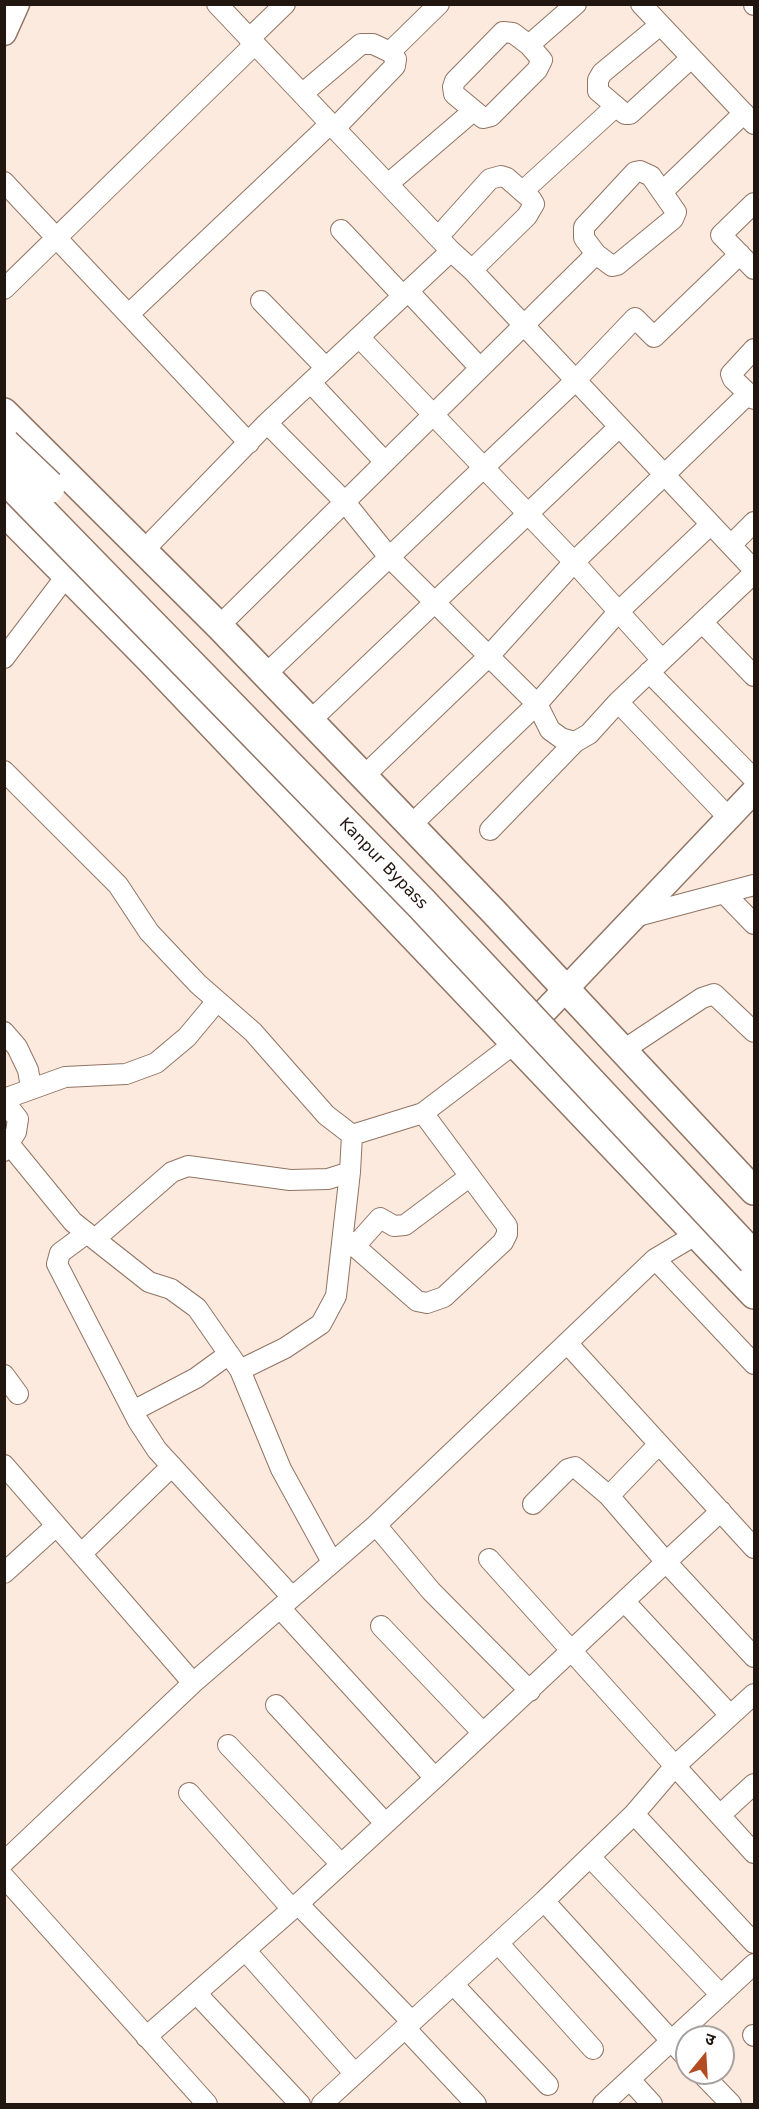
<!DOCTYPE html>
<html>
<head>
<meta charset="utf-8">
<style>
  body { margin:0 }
  #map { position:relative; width:759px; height:2109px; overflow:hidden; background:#fdeade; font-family:"DejaVu Sans","Noto Sans Devanagari",sans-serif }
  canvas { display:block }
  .frame { position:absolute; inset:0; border:6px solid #221710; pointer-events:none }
  .north { position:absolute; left:675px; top:2025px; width:60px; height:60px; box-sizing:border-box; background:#fff; border:2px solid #a7a29f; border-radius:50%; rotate:18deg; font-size:16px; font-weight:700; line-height:24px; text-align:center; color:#221710 }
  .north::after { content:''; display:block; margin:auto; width:21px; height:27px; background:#b34d21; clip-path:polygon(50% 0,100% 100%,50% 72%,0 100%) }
</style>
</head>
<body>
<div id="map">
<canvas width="759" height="2109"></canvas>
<div class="frame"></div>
<div class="north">उ</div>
</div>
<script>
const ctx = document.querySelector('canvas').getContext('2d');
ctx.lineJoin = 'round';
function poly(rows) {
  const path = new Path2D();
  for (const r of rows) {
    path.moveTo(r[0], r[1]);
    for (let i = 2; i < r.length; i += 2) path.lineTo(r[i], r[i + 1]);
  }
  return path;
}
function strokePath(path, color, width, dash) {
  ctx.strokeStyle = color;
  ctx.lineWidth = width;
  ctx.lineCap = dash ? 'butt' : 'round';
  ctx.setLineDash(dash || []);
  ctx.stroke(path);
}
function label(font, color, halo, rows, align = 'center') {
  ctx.font = font + ' "DejaVu Sans",sans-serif';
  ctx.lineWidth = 4.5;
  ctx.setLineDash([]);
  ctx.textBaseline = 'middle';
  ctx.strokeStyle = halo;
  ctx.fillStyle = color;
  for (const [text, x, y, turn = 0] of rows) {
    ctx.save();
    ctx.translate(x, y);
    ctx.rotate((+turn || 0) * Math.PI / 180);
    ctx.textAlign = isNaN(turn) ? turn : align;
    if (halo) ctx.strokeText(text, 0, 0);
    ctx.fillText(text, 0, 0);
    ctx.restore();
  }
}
const minor = poly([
  [217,4,451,251,472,270,754,570],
  [641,4,754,124],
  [754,4,754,5],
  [660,25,602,73,598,80,598,91,625,114,630,114,690,59],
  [503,32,513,33,529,45,542,60,537,70,491,116,483,118,454,94,453,87,455,81,503,32],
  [249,39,285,4],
  [529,45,576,4],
  [390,52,439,4],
  [302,94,361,44,373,44,390,52,396,59,395,66,336,127],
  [4,182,249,443],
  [388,184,472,112],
  [523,191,615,107],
  [662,192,676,212,673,219,617,265,612,266,596,254,584,238,584,227,635,172,640,171,651,176,662,192,744,113],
  [754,203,721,235,754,269],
  [341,230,403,296],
  [438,237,490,179,501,176,507,178,531,199,534,204,527,216,472,270],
  [4,289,255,44],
  [408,291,480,368],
  [261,301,326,368],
  [130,313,330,124],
  [359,337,574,562,662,660],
  [754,349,731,374,733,379,754,399],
  [311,383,384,461],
  [267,423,344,501,389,557,537,704,550,730,561,738,575,742,589,734,618,702,754,573],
  [731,545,754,522],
  [144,550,267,423,451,251],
  [702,622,754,676],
  [219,626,596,254],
  [4,658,67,575],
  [649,672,754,779],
  [265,675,575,381,635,318,654,337,740,254],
  [618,702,729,818],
  [310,721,619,427],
  [4,771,118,885,149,932,198,984,253,1032,326,1115,352,1135,423,1113,515,1043],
  [363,777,489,656,574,562,748,394],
  [410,826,537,704,618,612,711,524],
  [490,830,575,742],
  [724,893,754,924],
  [637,916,754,885],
  [4,1032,17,1047,28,1070,31,1087],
  [622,1051,702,998,714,994,754,1032],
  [4,1099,65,1077,126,1074,156,1063,187,1037,217,1001],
  [4,1101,18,1119,16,1132,4,1151],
  [10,1145,73,1222,149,1282,171,1289,197,1308,240,1370,281,1469,332,1562],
  [87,1233,60,1253,57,1264,138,1421,157,1450,292,1597],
  [343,1236,417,1301,427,1303,444,1297,503,1242,507,1234,507,1226,423,1113],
  [95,1239,172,1172,188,1166,290,1180,328,1179,350,1172],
  [355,1246,380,1218,394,1226,405,1225,469,1177],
  [655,1259,754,1364],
  [567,1343,754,1548],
  [240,1370,285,1348,321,1324,336,1296,350,1172,352,1135],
  [4,1375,18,1394],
  [133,1411,196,1378,229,1354],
  [4,1465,193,1683],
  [609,1496,666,1562,721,1511],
  [533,1504,568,1469,575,1467,609,1496,659,1444],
  [376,1525,431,1591,530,1691],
  [81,1554,172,1466],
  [489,1559,675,1766,754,1694],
  [4,1573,56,1526],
  [625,1602,730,1715],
  [280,1608,435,1778,666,1562,754,1657],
  [381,1626,483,1733],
  [276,1705,385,1823],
  [228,1745,341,1864],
  [189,1793,292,1909],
  [634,1814,754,1943],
  [720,1815,754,1784],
  [590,1857,721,1995],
  [4,1862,193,1683,376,1525,655,1259,697,1234],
  [4,1877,207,2104],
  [544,1901,687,2058],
  [498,1943,593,2049],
  [245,1950,355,2074],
  [453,1984,548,2085],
  [196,1993,300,2104],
  [412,2022,298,1904,435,1778],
  [405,2028,476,2104],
  [753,2035,754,2036],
  [146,2037,298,1904],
  [701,2073,731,2104],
  [630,2080,652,2104],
  [322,2104,544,1901,634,1814,675,1766,754,1853],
  [603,2104,754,1964]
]);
const tertiary = poly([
  [4,33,17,4],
  [523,1034,754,791]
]);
const secondary = poly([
  [4,412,219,626,494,912,754,1191],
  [4,512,149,659,754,1295]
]);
strokePath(minor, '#917463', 22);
strokePath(tertiary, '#917463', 27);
strokePath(secondary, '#917463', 30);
strokePath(minor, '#fff', 20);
strokePath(tertiary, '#fff', 24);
strokePath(secondary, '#fff', 27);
const trunkBridge = poly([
  [4,445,48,487],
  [4,475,421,903,754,1259]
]);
strokePath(trunkBridge, '#917463', 36, []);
strokePath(trunkBridge, '#fff', 33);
label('16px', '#221710', '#fff', [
  ["Kanpur Bypass",383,864,46]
]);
</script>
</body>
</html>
